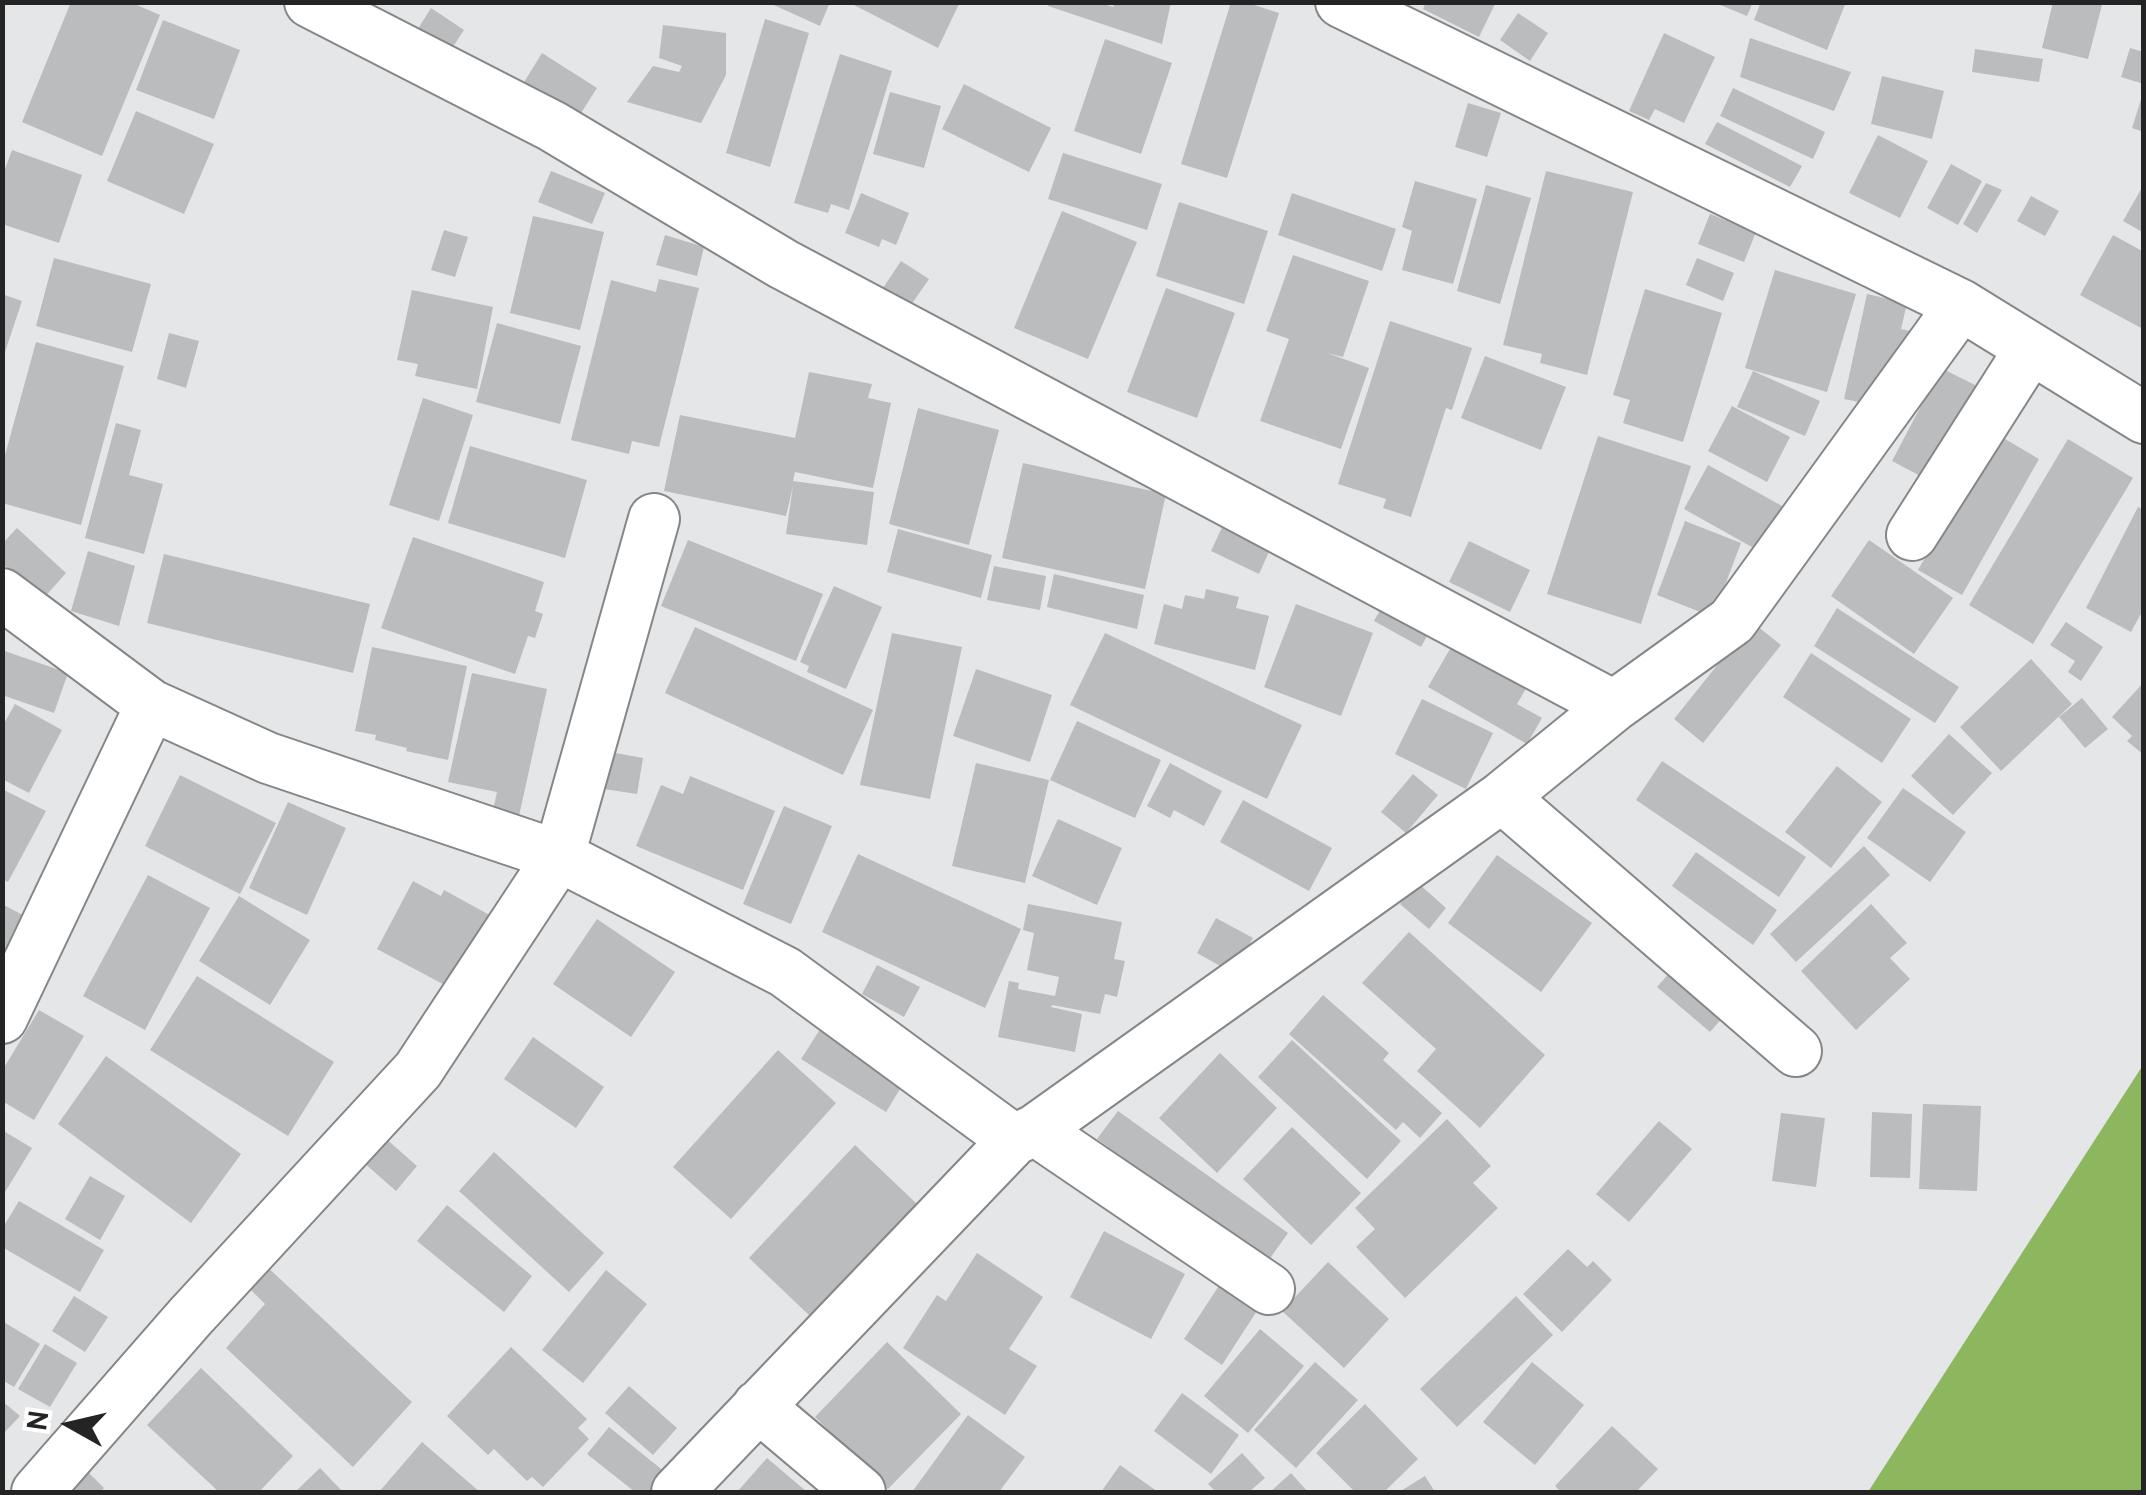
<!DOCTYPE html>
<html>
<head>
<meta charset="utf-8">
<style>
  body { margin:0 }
  #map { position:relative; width:2146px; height:1495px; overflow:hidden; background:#e5e6e8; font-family:Overpass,sans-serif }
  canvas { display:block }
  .frame { position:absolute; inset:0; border:5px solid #242425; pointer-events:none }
  .north { position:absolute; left:20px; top:1375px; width:100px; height:100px; -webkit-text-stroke:8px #fff; paint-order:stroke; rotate:278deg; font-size:28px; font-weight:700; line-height:40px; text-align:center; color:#242425 }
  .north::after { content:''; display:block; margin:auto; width:35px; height:45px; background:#242425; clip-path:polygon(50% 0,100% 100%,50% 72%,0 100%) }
</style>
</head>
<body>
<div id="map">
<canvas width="2146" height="1495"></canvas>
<div class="frame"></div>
<div class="north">N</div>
</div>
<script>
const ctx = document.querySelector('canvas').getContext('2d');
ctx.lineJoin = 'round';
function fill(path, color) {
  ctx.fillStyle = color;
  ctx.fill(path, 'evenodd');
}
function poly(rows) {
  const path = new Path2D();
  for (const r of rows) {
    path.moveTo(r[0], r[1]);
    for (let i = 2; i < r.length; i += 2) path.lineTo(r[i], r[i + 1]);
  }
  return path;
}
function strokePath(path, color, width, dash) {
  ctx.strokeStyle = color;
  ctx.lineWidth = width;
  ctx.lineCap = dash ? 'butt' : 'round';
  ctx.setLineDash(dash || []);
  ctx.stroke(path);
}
fill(poly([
  [2143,1065,2143,1492,1868,1492]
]), '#8db75f');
fill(poly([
  [71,2,130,2,160,15,102,156,22,122],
  [767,2,830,2,820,26],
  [848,2,960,2,938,48],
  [1049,2,1098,2,1113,7,1115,2,1171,2,1162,44,1048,6],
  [1231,2,1245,2,1279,13,1227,178,1181,164],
  [1426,2,1496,2,1479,37,1423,9],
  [1713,2,1753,2,1747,16],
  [1761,2,1846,2,1827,50,1754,20],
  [2053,2,2102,5,2088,59,2042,48],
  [431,8,464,30,443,62,411,40],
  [1518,13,1548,33,1530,61,1500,40],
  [765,19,809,33,770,167,726,153],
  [163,20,240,50,214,119,136,90],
  [663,25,726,33,726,75,701,123,627,102,653,66,679,72,682,66,659,58],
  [1664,33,1715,57,1684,123,1655,109,1649,120,1629,111],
  [1750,38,1851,72,1834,111,1740,77],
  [1105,39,1172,63,1141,154,1074,131],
  [2130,48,2144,52,2144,84,2121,77],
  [1975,49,2043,59,2039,82,1972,72],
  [542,53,597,88,576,121,521,87],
  [840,54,892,71,849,210,831,204,828,213,794,203],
  [1882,76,1944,91,1932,139,1871,124],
  [964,84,1051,128,1029,172,942,129],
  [1733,88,1825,132,1813,159,1720,116],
  [890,92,941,106,924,168,873,154],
  [2143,93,2144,94,2144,132,2132,128],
  [1468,103,1501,113,1487,157,1455,147],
  [136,111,214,144,184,214,107,181],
  [1717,122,1802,166,1790,187,1705,144],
  [1878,135,1928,161,1900,218,1849,193],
  [12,150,82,175,59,243,2,224,2,177],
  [1063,153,1162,184,1147,230,1048,199],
  [1951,164,1982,181,1958,225,1927,208],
  [551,171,605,193,592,224,538,202],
  [1546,171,1633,192,1587,375,1540,363,1542,354,1503,345],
  [1415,181,1477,199,1453,284,1402,270,1412,231,1402,227],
  [1986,183,2002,190,1977,233,1963,224],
  [2144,184,2144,233,2123,221],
  [1486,185,1531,198,1500,304,1457,291],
  [861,193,909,213,896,245,882,239,879,247,845,233],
  [1292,193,1396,229,1382,271,1278,235],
  [2031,196,2059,211,2045,236,2017,221],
  [1179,202,1268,231,1244,304,1156,276],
  [1062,211,1137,242,1088,359,1014,328],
  [1710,214,1756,232,1744,262,1698,244],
  [533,216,604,232,580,330,510,313],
  [444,230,468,237,455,277,431,270],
  [665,235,704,247,697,276,656,265],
  [2113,235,2144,252,2141,328,2080,295],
  [1293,255,1369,281,1343,357,1327,353,1369,368,1341,449,1260,421,1289,339,1266,331],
  [54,258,151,284,132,352,36,326],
  [1697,258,1734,273,1723,301,1686,285],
  [901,261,929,279,902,318,875,300],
  [1775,270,1856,294,1827,392,1745,368],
  [659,279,699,288,659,447,632,441,629,454,571,440,611,280,656,292],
  [1166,288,1235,313,1197,418,1127,392],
  [1645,289,1722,313,1683,442,1623,423,1630,400,1613,395],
  [412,290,493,307,477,389,415,376,418,364,397,360],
  [2,294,22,301,3,358,2,358],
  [1867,294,1907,303,1901,329,1910,331,1903,364,1874,405,1844,399],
  [1390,321,1472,348,1452,410,1446,408,1411,517,1383,508,1386,499,1338,484],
  [497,323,581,346,560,424,476,402],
  [169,333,199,341,186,388,157,379],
  [36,342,124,366,81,525,2,503,2,466],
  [1485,356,1566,387,1541,450,1461,418],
  [1941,368,1977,386,1928,480,1892,461],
  [1753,371,1820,401,1805,436,1737,407],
  [809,372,872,384,868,398,891,403,873,488,795,472,793,481,874,492,867,545,786,534,793,486,786,516,664,491,680,415,795,438],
  [423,398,473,415,439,521,389,505],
  [1732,406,1790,437,1767,482,1708,451],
  [918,408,999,430,969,545,889,524],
  [116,423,141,430,129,475,163,484,144,554,85,538],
  [1995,433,2039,459,1962,595,1918,570],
  [1598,436,1691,466,1641,624,1547,594],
  [2068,439,2133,478,2033,644,1969,605],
  [470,446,587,480,565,558,448,523],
  [1023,463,1166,494,1145,589,1002,558],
  [1708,465,1784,507,1759,551,1684,509],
  [2138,507,2144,510,2144,608,2131,632,2086,608],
  [1225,521,1273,543,1259,574,1211,551],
  [1685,521,1741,543,1713,617,1657,595],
  [17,528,66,573,42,600,2,563,2,544],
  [898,529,992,555,981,598,887,572],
  [413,537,544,582,535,611,543,614,535,638,528,636,515,674,381,628],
  [688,540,823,594,796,661,661,606],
  [1869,540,1953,598,1914,654,1831,596],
  [1469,541,1530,570,1510,612,1449,582],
  [88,551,135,566,119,626,71,611],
  [164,554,370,604,353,673,147,623],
  [994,566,1046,576,1040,610,987,600],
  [1054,574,1144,595,1137,629,1047,607],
  [834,586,882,607,846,689,807,672,809,666,800,662],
  [1206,589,1239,597,1236,608,1269,616,1255,670,1154,644,1164,604,1182,609,1185,595,1204,599],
  [1389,594,1436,620,1421,647,1374,621],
  [1296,604,1373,633,1341,716,1264,687],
  [1837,608,1959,687,1935,723,1814,646],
  [1752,622,1781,645,1703,743,1674,719],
  [2066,622,2103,647,2081,681,2068,672,2075,661,2050,645],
  [695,627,873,710,843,775,665,693],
  [892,633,962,647,930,799,860,785],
  [1105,633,1302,725,1267,799,1070,705],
  [1454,642,1528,685,1517,704,1542,718,1527,744,1428,687],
  [372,647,467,666,448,760,406,751,407,748,375,740,376,735,355,731],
  [2,650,68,673,54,713,2,695],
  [1811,653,1911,719,1882,763,1783,697],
  [2031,659,2072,704,2001,771,1960,727],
  [976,669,1052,695,1030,762,953,736],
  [472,673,547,689,517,825,491,819,497,792,448,782],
  [2144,682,2144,755,2127,741,2132,736,2112,717],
  [2082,698,2108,729,2085,748,2059,717],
  [1422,699,1493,733,1466,789,1395,754],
  [15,704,62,730,29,793,2,779,2,727],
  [1077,721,1161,760,1135,818,1050,780],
  [1949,734,1992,773,1953,815,1911,776],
  [610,752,643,758,637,794,604,789],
  [1662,761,1806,857,1779,897,1636,800],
  [976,763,1049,780,1025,883,952,866],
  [1170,763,1222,791,1204,826,1174,810,1170,818,1147,806],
  [1837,766,1882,802,1831,868,1785,832],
  [1413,774,1438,795,1406,833,1381,812],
  [180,775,276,823,240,894,145,846],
  [690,776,775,811,743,890,636,846,661,785,683,794],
  [1903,788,1966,832,1930,882,1867,838],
  [2,789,46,811,8,882,2,879],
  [1243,800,1332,848,1309,891,1220,842],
  [288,802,346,828,307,915,249,888],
  [784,806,832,826,791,924,743,904],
  [1058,819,1122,848,1097,905,1032,876],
  [1864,846,1890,875,1796,962,1770,934],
  [1696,852,1777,910,1753,945,1672,886],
  [858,854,1021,929,985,1008,822,932],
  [1497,855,1592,923,1541,992,1448,923],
  [148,875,210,908,145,1030,83,996],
  [413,881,441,896,444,890,495,918,456,991,377,949],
  [1418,883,1446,908,1429,929,1400,904],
  [239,896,310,940,270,1005,199,961],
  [2,904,34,921,2,982],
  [1028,904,1122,922,1114,959,1125,961,1117,997,1105,994,1100,1014,1052,1005,1051,1007,1082,1014,1075,1052,998,1037,1009,981,1019,983,1018,989,1055,996,1059,977,1027,970,1034,933,1023,930],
  [1871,904,1907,943,1890,958,1910,979,1856,1030,1801,971],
  [1216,918,1253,938,1233,973,1197,953],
  [597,919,675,972,631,1037,553,984],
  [1409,932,1545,1055,1480,1128,1417,1071,1436,1049,1362,983],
  [1679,962,1731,1008,1710,1032,1657,987],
  [877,965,920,987,904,1017,862,994],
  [197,976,334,1062,288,1136,150,1050],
  [1323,995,1389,1053,1383,1060,1442,1113,1420,1138,1403,1122,1396,1130,1289,1034],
  [39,1010,84,1036,34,1120,2,1101,2,1071],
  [821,1028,905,1081,886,1112,801,1059],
  [533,1037,604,1087,576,1128,504,1079],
  [1292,1040,1401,1141,1367,1179,1258,1077],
  [778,1050,836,1103,731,1219,673,1167],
  [1220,1053,1277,1108,1217,1173,1159,1118],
  [106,1056,241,1154,191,1223,58,1124],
  [1923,1104,1981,1106,1977,1191,1919,1189],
  [1118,1111,1288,1233,1268,1261,1097,1139],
  [1872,1112,1912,1114,1910,1178,1870,1177],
  [1781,1113,1825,1118,1816,1187,1772,1181],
  [1447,1119,1491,1166,1473,1183,1498,1208,1405,1298,1356,1247,1375,1229,1355,1208],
  [1659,1121,1692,1149,1629,1222,1596,1194],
  [1292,1127,1361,1193,1311,1245,1243,1179],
  [2,1130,32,1148,2,1197],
  [384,1137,417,1166,396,1191,363,1162],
  [855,1145,917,1204,811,1317,749,1258],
  [494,1152,604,1253,569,1292,459,1191],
  [90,1176,125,1196,100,1240,65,1219],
  [19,1201,104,1250,80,1292,2,1247,2,1229],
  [447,1205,532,1276,504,1312,417,1241],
  [1104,1231,1185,1274,1151,1339,1070,1297],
  [1568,1249,1587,1267,1593,1261,1612,1280,1562,1332,1523,1294],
  [977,1253,1043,1297,1009,1349,1037,1366,1005,1415,903,1348,937,1295,946,1301],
  [1328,1262,1389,1319,1344,1368,1282,1311],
  [263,1263,412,1402,353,1467,226,1348,265,1304,244,1283],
  [606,1270,647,1304,583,1383,542,1350],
  [1224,1278,1262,1303,1222,1365,1184,1339],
  [74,1296,108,1317,85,1352,52,1331],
  [1516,1296,1553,1335,1457,1427,1420,1389],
  [2,1321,40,1344,14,1387,2,1380],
  [1260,1329,1304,1366,1248,1433,1204,1396],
  [887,1342,961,1414,888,1489,815,1417],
  [45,1344,77,1363,50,1407,18,1389],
  [511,1347,587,1419,578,1428,589,1439,543,1487,532,1477,527,1481,494,1449,488,1455,447,1416],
  [1315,1362,1358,1400,1296,1468,1254,1430],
  [1532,1362,1584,1405,1535,1465,1483,1422],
  [201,1368,293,1456,259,1492,219,1492,147,1425],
  [629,1386,677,1428,653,1455,605,1413],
  [1182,1393,1239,1435,1211,1474,1154,1431],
  [2,1401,20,1416,2,1435],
  [1365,1404,1418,1459,1384,1492,1355,1492,1316,1453],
  [968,1415,1025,1457,999,1492,912,1492],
  [1612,1426,1658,1469,1636,1492,1561,1492,1555,1486],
  [609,1427,665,1472,649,1492,635,1492,587,1454],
  [422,1442,480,1492,379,1492],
  [1242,1453,1265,1478,1249,1492,1216,1492,1208,1484],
  [767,1458,807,1492,737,1492],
  [81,1465,104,1488,100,1492,54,1492],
  [1120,1465,1158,1492,1101,1492],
  [320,1468,343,1492,295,1492],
  [1291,1473,1308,1492,1270,1492],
  [1425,1476,1435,1492,1399,1492]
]), '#bbbcbe');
const minor = poly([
  [310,2,552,126,783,264,1614,706],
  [1341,2,1961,305,2144,418],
  [1912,535,2031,348],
  [2,594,151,705,268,758,559,856,785,972,1014,1140],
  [1502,797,1796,1051],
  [2,1018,151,705],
  [1035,1130,1269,1289],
  [758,1406,860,1492],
  [37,1492,190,1317,418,1070,559,856,654,519],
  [677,1492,1014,1140,1035,1130,1502,797,1614,706,1732,621,1961,305]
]);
strokePath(minor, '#858688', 54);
strokePath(minor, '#fff', 50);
</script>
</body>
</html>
